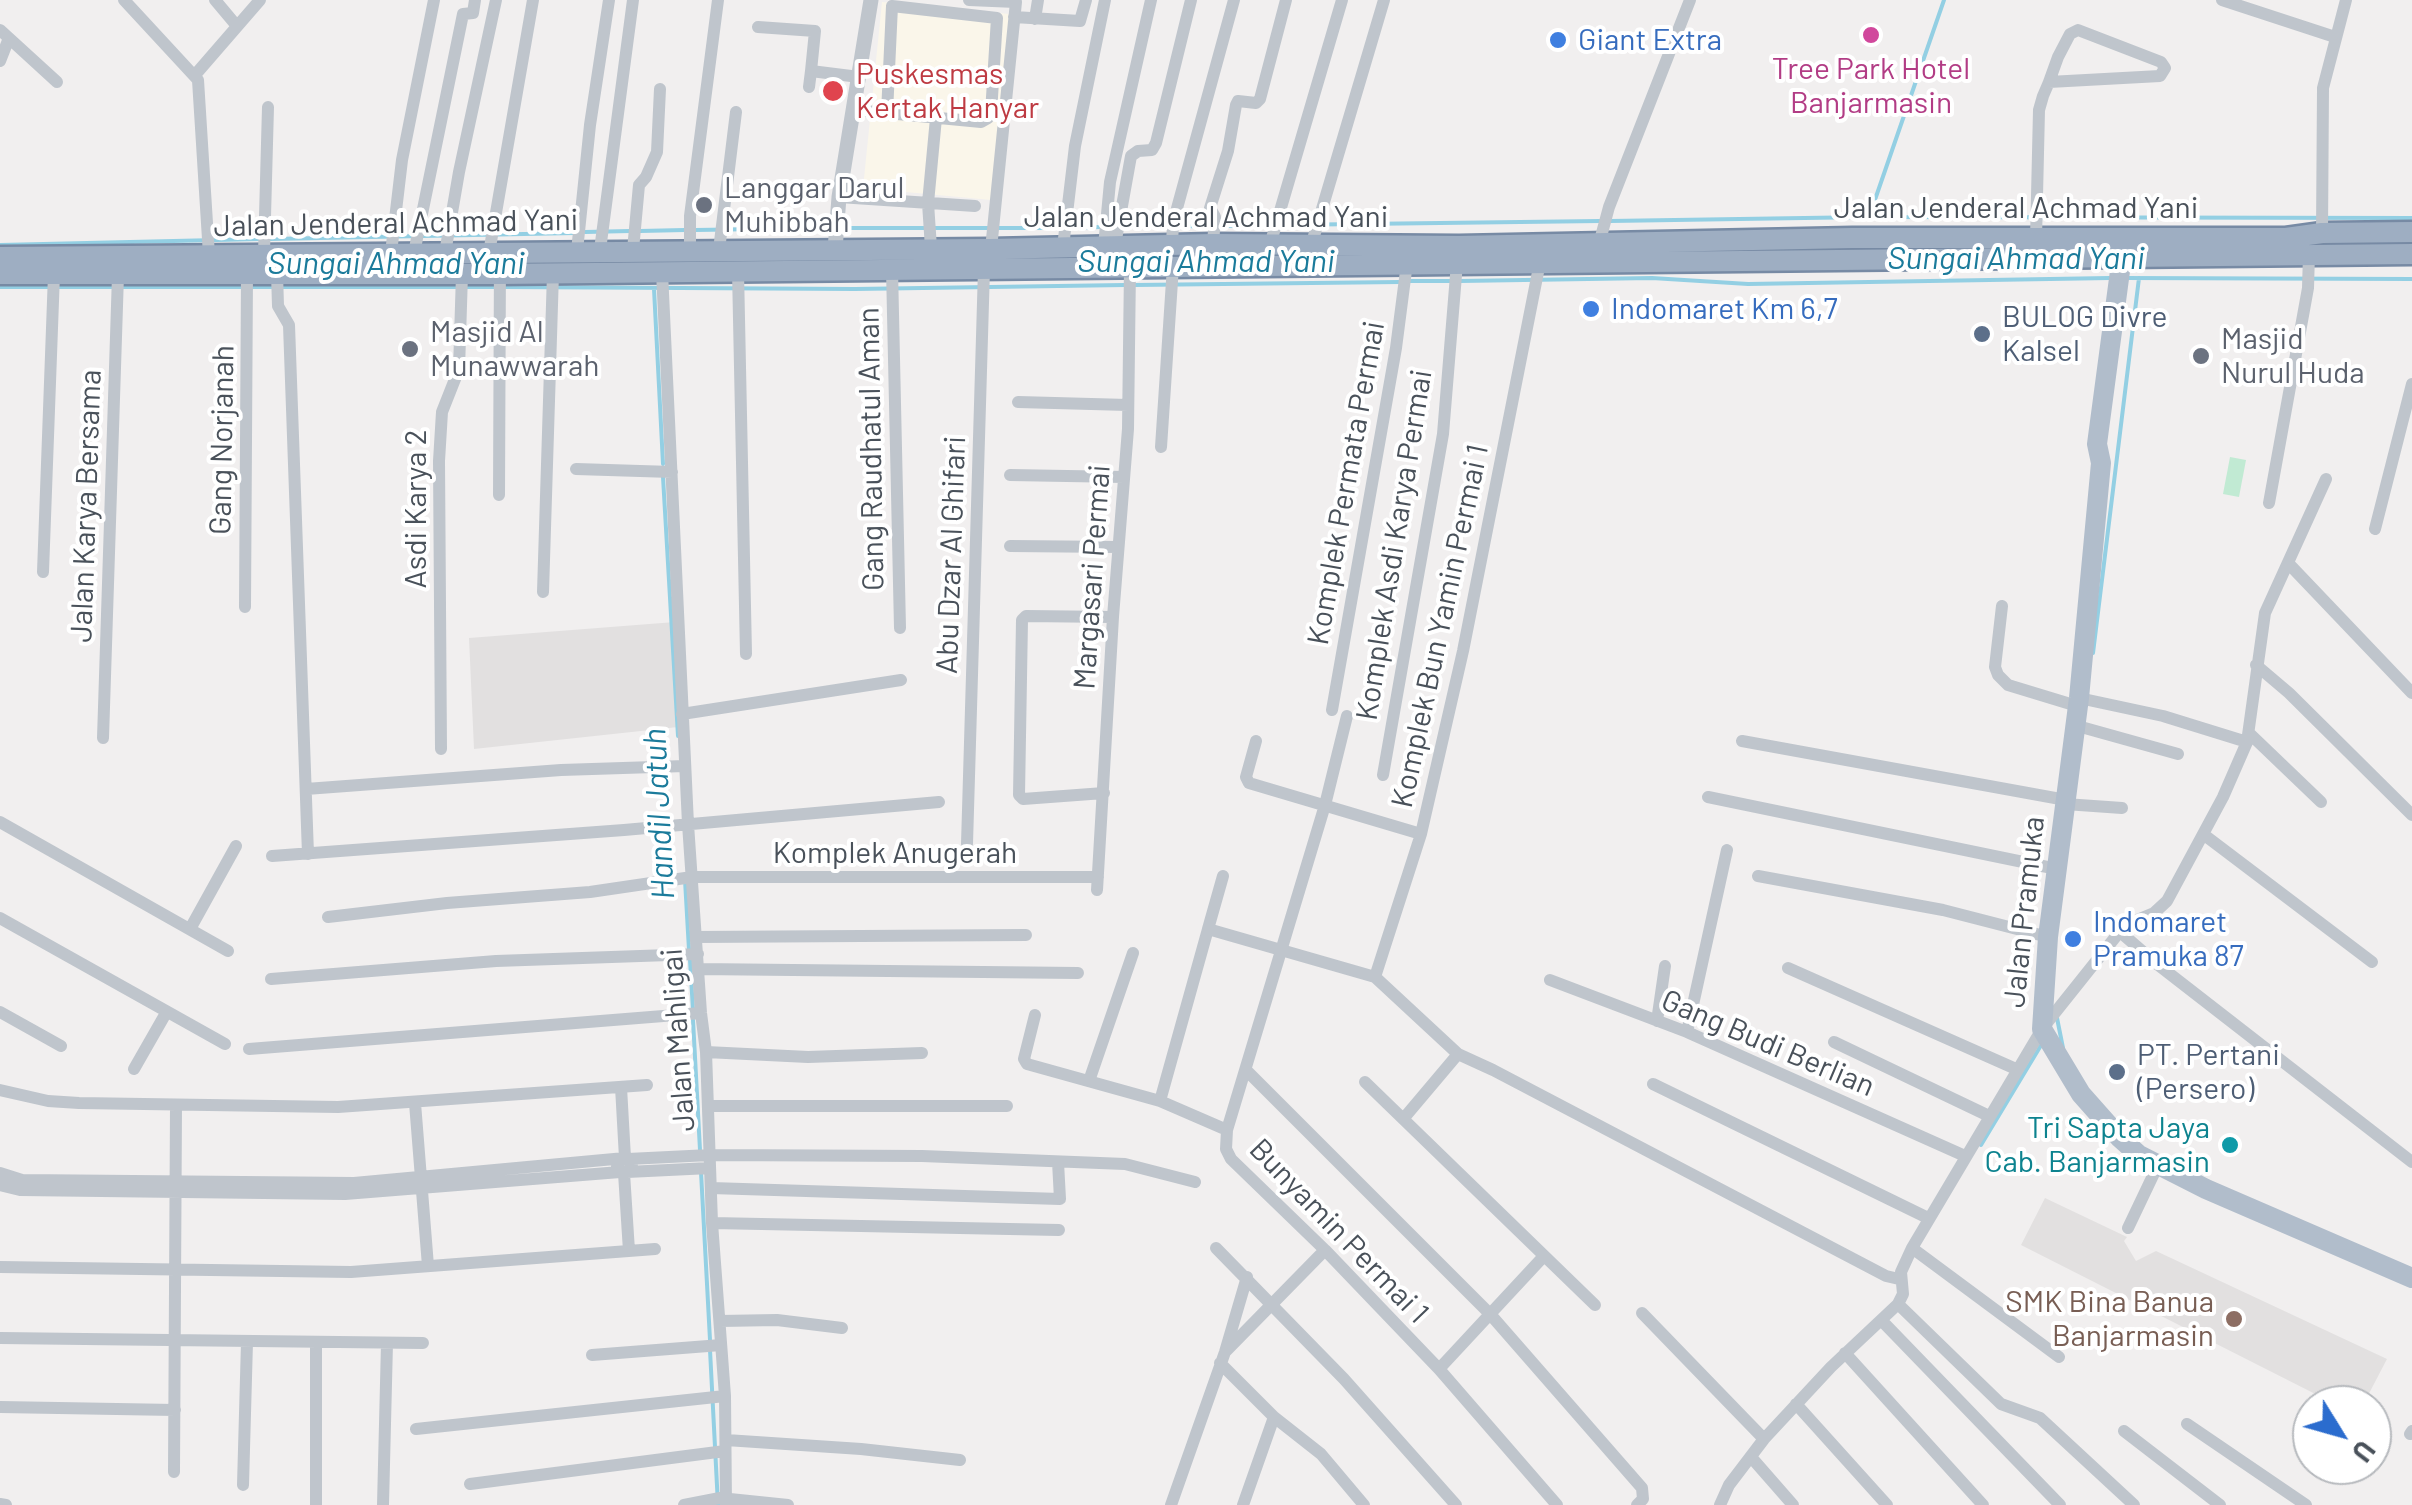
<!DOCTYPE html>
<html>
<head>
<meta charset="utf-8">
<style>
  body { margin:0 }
  #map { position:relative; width:2412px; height:1505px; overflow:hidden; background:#f1efef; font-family:Barlow,sans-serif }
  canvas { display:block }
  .north { position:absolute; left:2292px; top:1385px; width:100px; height:100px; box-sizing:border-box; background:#fff; border:2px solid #b6b9bd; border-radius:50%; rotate:127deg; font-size:28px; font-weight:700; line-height:40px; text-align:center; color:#49515a }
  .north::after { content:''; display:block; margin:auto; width:35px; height:45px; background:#2b6cce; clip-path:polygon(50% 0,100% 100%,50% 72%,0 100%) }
</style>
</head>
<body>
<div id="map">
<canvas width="2412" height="1505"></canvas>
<div class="north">U</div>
</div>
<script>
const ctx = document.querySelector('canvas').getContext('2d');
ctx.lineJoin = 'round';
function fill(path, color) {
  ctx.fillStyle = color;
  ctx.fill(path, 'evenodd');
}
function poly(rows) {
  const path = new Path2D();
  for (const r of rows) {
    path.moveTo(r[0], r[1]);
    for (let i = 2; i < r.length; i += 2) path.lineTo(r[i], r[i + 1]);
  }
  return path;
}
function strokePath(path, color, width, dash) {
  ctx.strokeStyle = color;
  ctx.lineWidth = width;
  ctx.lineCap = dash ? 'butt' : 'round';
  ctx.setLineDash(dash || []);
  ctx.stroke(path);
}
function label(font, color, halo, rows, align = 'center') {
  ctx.font = font + ' Barlow,sans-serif';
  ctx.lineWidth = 8;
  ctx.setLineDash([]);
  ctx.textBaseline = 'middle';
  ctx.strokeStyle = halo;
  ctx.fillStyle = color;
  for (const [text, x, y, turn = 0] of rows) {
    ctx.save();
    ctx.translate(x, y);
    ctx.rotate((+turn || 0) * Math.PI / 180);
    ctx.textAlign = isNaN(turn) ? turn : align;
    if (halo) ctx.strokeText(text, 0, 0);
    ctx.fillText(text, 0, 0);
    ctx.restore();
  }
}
fill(poly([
  [882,2,1010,14,991,200,863,188]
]), '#faf6ea');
fill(poly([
  [675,622,678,727,474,749,469,638],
  [2045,1198,2127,1237,2124,1241,2136,1261,2156,1251,2387,1359,2363,1405,2337,1405,2021,1245]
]), '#e2e0e0');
fill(poly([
  [2230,457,2246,460,2239,497,2223,494]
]), '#c1ead3');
strokePath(poly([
  [1869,217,1944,0],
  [1610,221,1869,217,2412,218],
  [1280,225,1600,221],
  [1220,226,1270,225],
  [1120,227,1210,226],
  [840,228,925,228],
  [935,228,1060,228],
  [1070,228,1100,227],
  [695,230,830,228],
  [640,231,685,230],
  [585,232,630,231],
  [270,239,575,233],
  [0,245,260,239],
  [2124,278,2412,279],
  [1410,281,1450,281],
  [1460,281,1652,278,1748,284,2110,278],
  [1135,285,1400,282],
  [0,287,495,287],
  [505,287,855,289,1125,285],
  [654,289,663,464],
  [663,477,678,736],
  [2093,653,2139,278],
  [685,880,689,950],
  [690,960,693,1010],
  [2057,1018,2063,1048],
  [693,1020,700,1150],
  [1981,1145,2043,1042],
  [701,1172,710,1340],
  [710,1350,718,1505]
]), '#93cfe3', 4);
const trunk = poly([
  [0,257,991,249,1213,244,1459,246,1852,238,2286,238,2322,233,2412,232],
  [0,274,499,274,2412,254]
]);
strokePath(trunk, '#778aa4', 25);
strokePath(poly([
  [124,0,198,80,209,255],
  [215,0,236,25],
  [969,0,1016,2,991,249],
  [2222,0,2335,37],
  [892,6,997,18,991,113,988,118,981,122,887,113,892,6],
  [1014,17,1080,21,1086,0],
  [1035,19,1038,0],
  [758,27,815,31,811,71,859,77],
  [0,30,57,82],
  [0,61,9,38],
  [195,75,260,0],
  [809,87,811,71],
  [854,110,887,113],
  [839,197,975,206],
  [2322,233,2323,88,2346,0],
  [2036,239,2039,110,2043,96,2049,82,2058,57,2070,34,2078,30,2161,62,2165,68,2160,76,2049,82],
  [1172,244,1173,223,1234,0],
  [1213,244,1215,217,1210,208,1228,151,1236,105,1238,101,1256,103,1260,99,1286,0],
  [1599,244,1609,207,1690,0],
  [1115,245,1131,156,1138,151,1152,150,1156,143,1191,0],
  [1270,245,1342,0],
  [1104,246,1110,182,1151,0],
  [1311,246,1384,0],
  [1063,247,1075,146,1105,0],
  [931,248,928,203,936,118],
  [600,250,633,0],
  [633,250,639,185,646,177,657,152,660,89],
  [719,250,736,112],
  [577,251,590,125,609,0],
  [690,251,690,216,718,0],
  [264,253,268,107],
  [391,253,402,160,434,0],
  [414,253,463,14,473,13,475,0],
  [445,253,459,172,496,0],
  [489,253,533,0],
  [892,269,900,628],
  [738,271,746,654],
  [662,272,688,824,701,1013,706,1052,712,1223,725,1396,726,1505],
  [277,273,278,306,289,325,308,854],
  [1018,402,1128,405],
  [1161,447,1173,266],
  [576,469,672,472],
  [1010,475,1124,477],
  [499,495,500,253],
  [2269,503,2308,288,2309,254],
  [2375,529,2412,384],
  [1010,546,1118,547],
  [2288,563,2412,693],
  [43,572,54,274],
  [543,592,553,273],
  [2002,606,1995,667,1998,675,2008,685,2077,706],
  [245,607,247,274],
  [2256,665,2289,693,2412,815],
  [2079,698,2163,716,2247,742],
  [1332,710,1396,348,1407,263],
  [682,714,901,680],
  [1347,716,1325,805,1227,1130,1226,1149,1231,1159,1325,1250,1439,1369,1557,1505],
  [2074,725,2178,754],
  [2249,733,2321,802],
  [103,738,118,275],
  [1256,741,1246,777,1249,783,1421,834],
  [1742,741,2066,800],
  [441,749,439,461,442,412,459,369,462,274],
  [1383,775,1443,434,1457,263],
  [306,789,561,770,685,766],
  [1104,793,1023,799,1019,795,1022,620,1026,616,1113,617],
  [1708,797,2057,869],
  [2065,804,2122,808],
  [0,822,228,951],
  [2203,834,2372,962],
  [967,844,984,269],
  [272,856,624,830,939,802],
  [1758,876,1943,910,2048,937],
  [1097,890,1113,617,1128,429,1130,267],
  [328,917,447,903,590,892,692,877,1098,877],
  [0,918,225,1044],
  [190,929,236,846],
  [1208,929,1223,876],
  [2119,931,2157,964,2412,1162],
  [696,937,1026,935],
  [1788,968,2016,1069],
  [698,969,1078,973],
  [271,979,496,961,698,954],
  [1550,980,1687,1032,1965,1156],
  [0,1012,61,1046],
  [1035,1015,1024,1059,1027,1064,1160,1101,1227,1130],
  [1657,1021,1665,966],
  [1687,1032,1727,850],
  [1834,1042,1989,1116],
  [249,1049,701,1013],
  [706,1052,808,1057,922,1053],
  [1458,1054,1493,1070,1886,1276,1899,1279],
  [134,1069,166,1013],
  [1247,1071,1490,1314,1642,1488,1643,1499,1637,1505],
  [1089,1081,1133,953],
  [1365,1082,1595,1305],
  [1653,1084,1928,1218],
  [621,1087,625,1158],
  [0,1090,48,1101,79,1103,338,1107,647,1085],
  [1160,1101,1208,929,1375,977],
  [415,1103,428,1266],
  [708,1106,1007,1106],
  [1404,1118,1458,1054,1375,977,1421,834,1463,651,1540,262],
  [628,1159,710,1155,922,1156,1125,1164,1195,1182],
  [627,1172,710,1168],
  [0,1173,22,1180,354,1183,625,1158,632,1164,630,1171,620,1172,617,1167,619,1161],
  [624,1173,629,1251],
  [0,1185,20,1190,345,1194,620,1172],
  [711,1188,1060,1199,1058,1162],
  [712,1223,1059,1230],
  [2128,1228,2158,1165],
  [1216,1248,1344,1379,1456,1505],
  [1912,1248,2059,1357],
  [0,1267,351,1272,655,1249],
  [1898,1304,2001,1404,2040,1418,2134,1505],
  [1642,1313,1764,1439],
  [720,1321,777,1320,842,1328],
  [1883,1322,2060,1505],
  [0,1338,423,1343],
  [1226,1351,1325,1250],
  [1845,1353,1983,1505],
  [592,1355,721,1345],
  [1220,1363,1274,1417,1321,1454,1364,1505],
  [1439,1369,1544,1256],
  [1796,1404,1887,1505],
  [0,1407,175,1410],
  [2187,1424,2306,1505],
  [416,1429,725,1396],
  [2124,1431,2220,1505],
  [2410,1434,2412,1431],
  [726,1440,861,1449,960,1460],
  [1751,1457,1793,1505],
  [174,1472,176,1106],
  [470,1484,725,1451],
  [243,1485,247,1342],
  [0,1504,6,1505],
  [316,1505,316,1342],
  [383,1505,387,1343],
  [684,1505,720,1498,788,1505],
  [1171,1505,1225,1352,1247,1277],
  [1243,1505,1274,1417],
  [1720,1505,1729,1485,1764,1439,1831,1367,1898,1304,1903,1294,1901,1272,1912,1248,2042,1029,2125,925,2154,913,2167,901,2223,797,2247,742,2265,613,2326,479]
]), '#bfc5cc', 12);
strokePath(poly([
  [835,250,839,197,871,0]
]), '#bfc5cc', 15);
strokePath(poly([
  [2124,241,2097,444,2101,463,2097,506,2079,698,2048,937,2042,1029,2081,1094,2120,1138,2139,1155,2206,1189,2412,1278]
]), '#b1bdcb', 20);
strokePath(trunk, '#9eaec2', 20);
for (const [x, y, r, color] of [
  [1871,35,10,"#d1479c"],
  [1558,40,10,"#3f7fe0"],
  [833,91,12,"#e0444e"],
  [704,205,10,"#6b7280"],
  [1591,309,10,"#3f7fe0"],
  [1982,334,10,"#5c6f8a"],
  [410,349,10,"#6b7280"],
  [2201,356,10,"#6b7280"],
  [2073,939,10,"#3f7fe0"],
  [2117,1072,10,"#5c6f8a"],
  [2230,1145,10,"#0f9aa8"],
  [2234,1319,10,"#8d6e63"]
]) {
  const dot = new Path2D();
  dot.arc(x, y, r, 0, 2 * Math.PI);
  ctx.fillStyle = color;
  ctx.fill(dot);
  strokePath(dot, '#fff', 4);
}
label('30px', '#366cbe', '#fff', [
  ["Giant Extra",1578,40],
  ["Indomaret Km 6,7",1611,309],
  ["Indomaret",2093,922],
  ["Pramuka 87",2093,956]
], 'left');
label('30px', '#b23c85', '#fff', [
  ["Tree Park Hotel",1871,69],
  ["Banjarmasin",1871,103]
]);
label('30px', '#be3a42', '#fff', [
  ["Puskesmas",856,74],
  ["Kertak Hanyar",856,108]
], 'left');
label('30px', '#5b616d', '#fff', [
  ["Langgar Darul",724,188],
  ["Muhibbah",724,222],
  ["Masjid Al",430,332],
  ["Munawwarah",430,366],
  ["Masjid",2221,339],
  ["Nurul Huda",2221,373]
], 'left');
label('30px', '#49515a', '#fff', [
  ["Jalan Jenderal Achmad Yani",2016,208],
  ["Jalan Jenderal Achmad Yani",1206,217],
  ["Jalan Jenderal Achmad Yani",396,223,-1],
  ["Gang Norjanah",222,440,-89],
  ["Gang Raudhatul Aman",871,449,-91],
  ["Komplek Permata Permai",1346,483,-80],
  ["Jalan Karya Bersama",86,506,-88],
  ["Asdi Karya 2",416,509,-90],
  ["Komplek Asdi Karya Permai",1394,545,-81],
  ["Abu Dzar Al Ghifari",951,555,-88],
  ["Margasari Permai",1092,577,-86],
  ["Komplek Bun Yamin Permai 1",1440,626,-78],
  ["Komplek Anugerah",895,853],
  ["Jalan Pramuka",2024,912,-84],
  ["Jalan Mahligai",678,1040,-94],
  ["Gang Budi Berlian",1768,1043,23],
  ["Bunyamin Permai 1",1339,1231,46]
]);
label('30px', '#4e5e75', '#fff', [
  ["BULOG Divre",2002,317],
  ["Kalsel",2002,351],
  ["PT. Pertani",2137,1055],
  ["(Persero)",2137,1089]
], 'left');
label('30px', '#0d838f', '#fff', [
  ["Tri Sapta Jaya",2210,1128],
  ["Cab. Banjarmasin",2210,1162]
], 'right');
label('30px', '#785e54', '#fff', [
  ["SMK Bina Banua",2214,1302],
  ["Banjarmasin",2214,1336]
], 'right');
label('italic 32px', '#1b7b9b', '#fff', [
  ["Sungai Ahmad Yani",2016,258],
  ["Sungai Ahmad Yani",1206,261],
  ["Sungai Ahmad Yani",396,263],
  ["Handil Jatuh",659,814,-93]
]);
</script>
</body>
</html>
